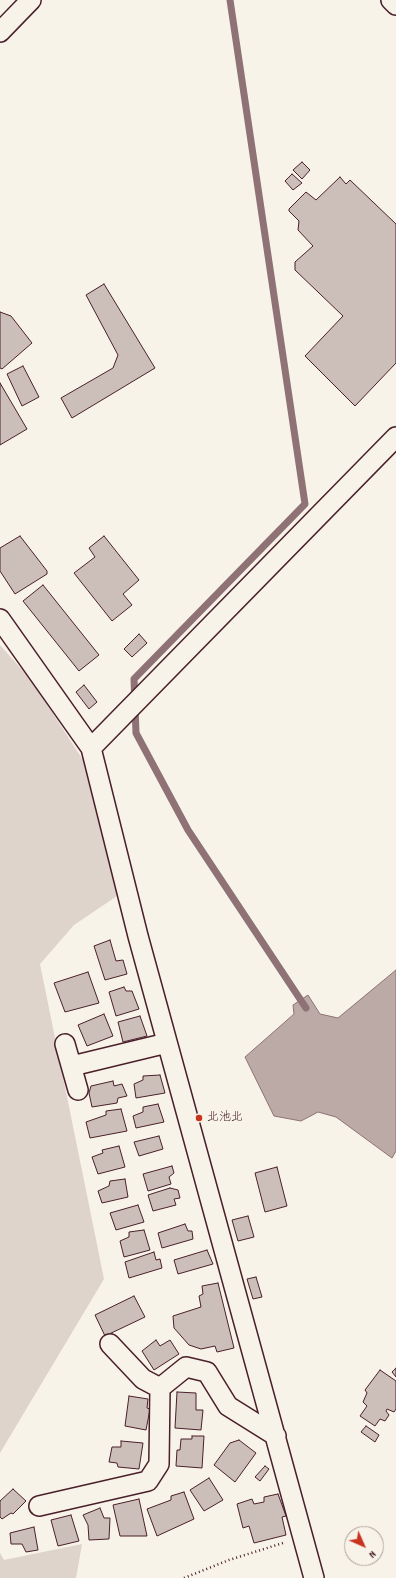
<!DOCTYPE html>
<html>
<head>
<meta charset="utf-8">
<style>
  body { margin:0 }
  #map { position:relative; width:396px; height:1578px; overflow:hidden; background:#f7f3e8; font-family:Dekko,sans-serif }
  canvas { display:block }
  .north { position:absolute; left:344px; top:1526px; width:40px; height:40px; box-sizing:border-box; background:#f7f3e8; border:1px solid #b29e9c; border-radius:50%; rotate:135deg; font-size:11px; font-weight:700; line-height:16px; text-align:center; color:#4a1f2b }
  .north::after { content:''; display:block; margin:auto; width:14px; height:18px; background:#c8321e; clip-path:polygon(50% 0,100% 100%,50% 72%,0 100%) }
</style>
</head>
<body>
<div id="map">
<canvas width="396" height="1578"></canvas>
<div class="north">N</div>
</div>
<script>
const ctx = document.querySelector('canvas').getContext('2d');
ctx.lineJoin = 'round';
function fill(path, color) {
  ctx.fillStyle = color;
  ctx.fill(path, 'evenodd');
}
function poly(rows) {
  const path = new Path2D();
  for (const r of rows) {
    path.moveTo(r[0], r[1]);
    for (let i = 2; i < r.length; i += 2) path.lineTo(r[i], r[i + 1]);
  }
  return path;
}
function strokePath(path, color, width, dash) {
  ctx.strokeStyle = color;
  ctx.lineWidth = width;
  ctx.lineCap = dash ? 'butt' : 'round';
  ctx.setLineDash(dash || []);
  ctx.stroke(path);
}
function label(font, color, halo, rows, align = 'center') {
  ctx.font = font + ' Dekko,"Klee One",sans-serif';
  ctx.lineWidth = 3;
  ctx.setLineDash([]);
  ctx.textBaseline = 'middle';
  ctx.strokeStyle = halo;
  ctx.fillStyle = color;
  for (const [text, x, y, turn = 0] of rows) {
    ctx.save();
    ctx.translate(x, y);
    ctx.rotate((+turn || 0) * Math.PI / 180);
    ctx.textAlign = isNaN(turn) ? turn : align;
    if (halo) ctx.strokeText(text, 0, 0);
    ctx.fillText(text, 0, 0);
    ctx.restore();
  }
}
fill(poly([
  [0,645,31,680,83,760,117,896,74,925,40,964,104,1279,0,1453],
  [82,1544,76,1578,0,1578,0,1553,4,1560]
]), '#ded4cc');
const water = poly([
  [396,970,396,1151,392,1158,336,1117,318,1112,301,1121,274,1116,245,1057,294,1014,293,1005,308,995,320,1014,338,1018,396,970]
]);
fill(water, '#bcaaa7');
strokePath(water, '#8e7275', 1);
strokePath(poly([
  [230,0,305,504,134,679,136,733,188,830,306,1008]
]), '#8e7275', 7);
const building = poly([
  [302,162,310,170,302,179,293,170,302,162],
  [292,174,302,183,293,190,285,181,292,174],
  [340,177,346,184,350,180,396,224,396,363,355,406,305,356,343,316,295,270,295,262,313,246,298,230,299,221,289,211,289,209,306,192,316,200,340,177],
  [104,284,155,368,72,418,61,398,113,368,118,355,86,295,104,284],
  [0,312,11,316,32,343,2,369,0,368,0,312],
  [23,366,39,397,22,406,7,374,23,366],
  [0,383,27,429,0,445,0,383],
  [20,536,47,571,47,574,15,594,0,571,0,548,20,536],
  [104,536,139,580,123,594,132,605,112,621,74,573,95,557,89,548,104,536],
  [43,585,99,655,79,671,23,601,43,585],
  [139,634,147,643,132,657,124,649,139,634],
  [84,685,97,702,89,709,76,692,84,685],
  [110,940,116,961,123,960,127,974,105,980,94,946,110,940],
  [88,972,99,1003,65,1012,54,983,88,972],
  [124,987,126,991,132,991,139,1009,116,1016,109,992,124,987],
  [104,1014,113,1036,87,1046,78,1025,104,1014],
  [140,1016,147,1036,123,1042,118,1022,140,1016],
  [160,1075,165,1093,136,1098,134,1084,143,1080,143,1076,160,1075],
  [113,1081,114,1086,122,1084,127,1096,118,1098,117,1103,92,1107,89,1093,91,1086,113,1081],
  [158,1104,164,1122,136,1128,133,1116,143,1112,143,1107,158,1104],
  [121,1109,127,1131,90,1138,86,1122,106,1115,106,1111,121,1109],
  [159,1136,163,1149,139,1156,134,1142,159,1136],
  [119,1146,125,1167,98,1174,92,1157,103,1153,102,1150,119,1146],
  [172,1166,174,1173,169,1177,171,1184,148,1191,143,1174,172,1166],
  [277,1167,287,1206,265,1212,255,1173,277,1167],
  [125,1179,128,1197,102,1203,98,1191,109,1186,110,1181,125,1179],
  [170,1188,178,1190,180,1198,174,1199,176,1205,153,1211,148,1195,170,1188],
  [138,1205,144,1222,116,1230,110,1213,138,1205],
  [248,1216,254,1237,238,1241,232,1220,248,1216],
  [185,1224,188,1231,192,1231,193,1239,162,1248,158,1233,185,1224],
  [144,1230,150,1250,124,1257,120,1241,129,1237,129,1232,144,1230],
  [207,1250,213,1264,178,1274,174,1260,207,1250],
  [154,1252,156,1260,160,1259,162,1268,129,1278,125,1262,154,1252],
  [256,1277,262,1297,253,1299,247,1279,256,1277],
  [218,1283,234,1348,217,1352,215,1346,201,1349,189,1345,174,1328,173,1316,201,1307,199,1296,203,1294,202,1286,218,1283],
  [134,1296,145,1317,105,1336,95,1315,134,1296],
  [156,1340,160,1346,170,1340,179,1354,154,1370,142,1351,156,1340],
  [396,1368,396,1377,392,1372,396,1368],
  [380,1370,396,1381,396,1409,394,1412,387,1409,386,1411,389,1415,385,1421,380,1419,375,1426,360,1416,367,1406,363,1402,367,1393,365,1390,380,1370],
  [177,1392,196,1393,196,1410,203,1410,201,1430,175,1428,177,1392],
  [129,1396,148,1399,147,1408,150,1409,146,1430,125,1426,129,1396],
  [366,1426,379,1435,375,1442,361,1432,366,1426],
  [192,1436,204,1436,202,1468,176,1466,177,1450,180,1450,181,1439,192,1439,192,1436],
  [239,1440,256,1453,235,1482,214,1465,230,1443,239,1440],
  [121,1441,143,1443,139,1469,118,1467,117,1463,109,1462,112,1447,121,1447,121,1441],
  [265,1466,269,1469,260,1481,255,1477,265,1466],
  [209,1478,223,1500,204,1511,190,1490,209,1478],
  [13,1489,26,1501,13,1514,11,1513,2,1519,0,1517,0,1501,13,1489],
  [184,1492,194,1519,157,1536,147,1509,171,1500,171,1496,184,1492],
  [278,1494,286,1516,282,1517,286,1535,254,1543,249,1526,243,1528,237,1504,252,1499,254,1504,264,1502,264,1497,278,1494],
  [139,1499,147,1536,120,1536,113,1505,139,1499],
  [100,1508,104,1518,110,1518,109,1539,89,1540,88,1525,83,1515,100,1508],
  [71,1515,79,1541,58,1546,51,1520,71,1515],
  [34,1527,38,1550,26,1552,22,1544,11,1544,10,1533,34,1527]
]);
fill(building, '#ccbfb9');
strokePath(building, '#4a1f2b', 1);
const minor = poly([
  [391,0,396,5],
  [0,32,31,0],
  [0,619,91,748,138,936,314,1578],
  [91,748,396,437],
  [65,1044,78,1090],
  [72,1066,167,1043],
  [110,1344,143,1379,160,1388],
  [39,1506,148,1481,159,1464,160,1388,186,1367,207,1372,228,1406,276,1436]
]);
strokePath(minor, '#4a1f2b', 22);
strokePath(poly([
  [184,1578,229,1560,283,1543]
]), '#4a1f2b', 2.5, [1, 3]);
strokePath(minor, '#f7f3e8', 19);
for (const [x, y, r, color] of [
  [199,1118,4,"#c8321e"]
]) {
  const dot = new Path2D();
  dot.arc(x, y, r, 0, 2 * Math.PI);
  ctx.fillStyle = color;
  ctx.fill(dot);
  strokePath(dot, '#f7f3e8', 1.5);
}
label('12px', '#4a1f2b', '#f7f3e8', [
  ["北池北",207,1118]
], 'left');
</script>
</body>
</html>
